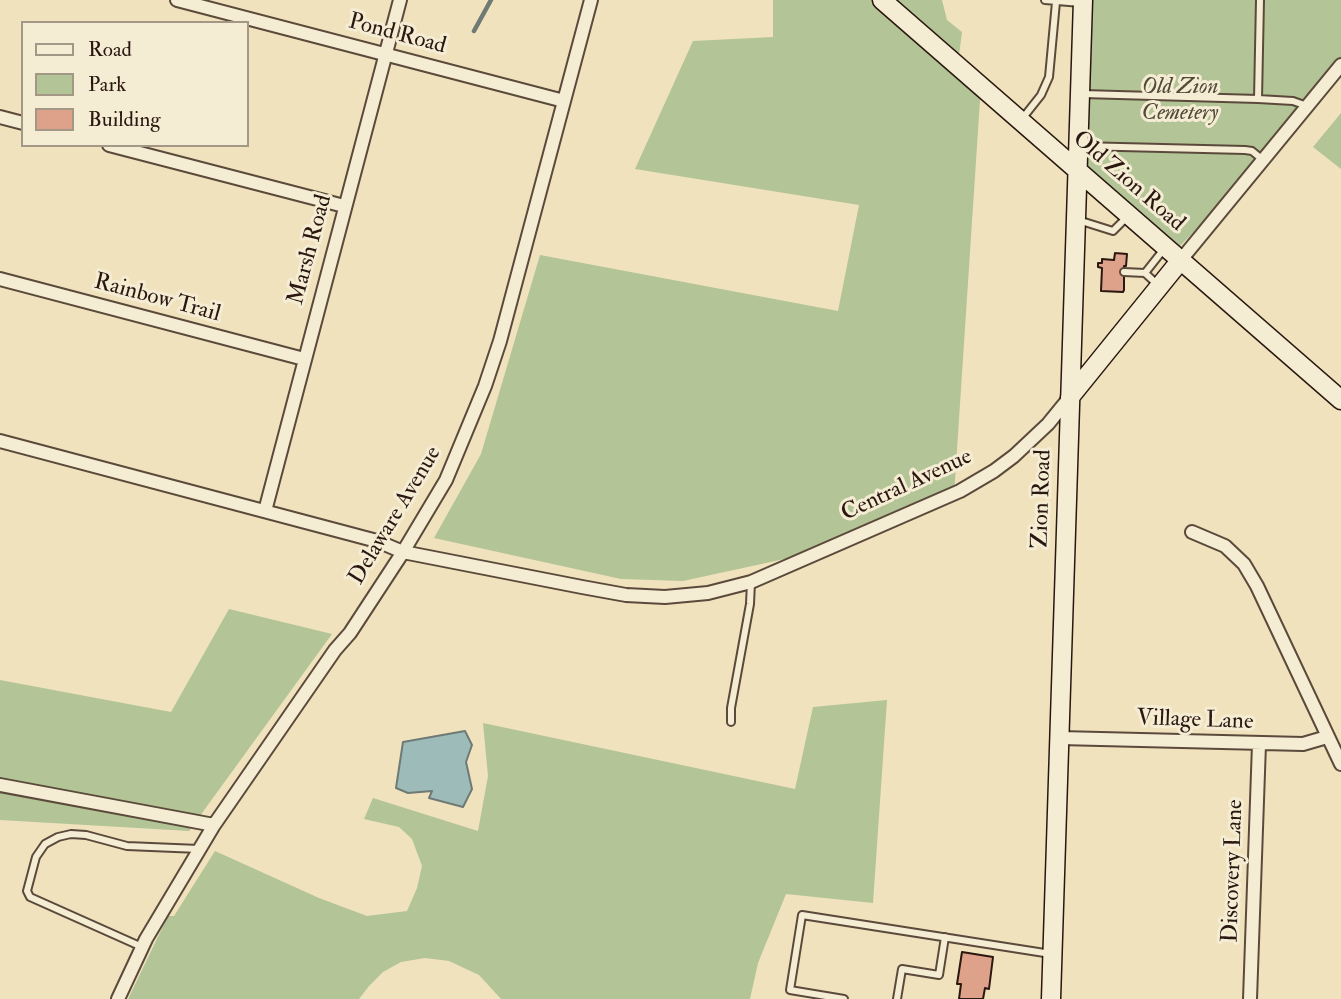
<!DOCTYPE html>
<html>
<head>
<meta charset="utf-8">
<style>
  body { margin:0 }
  #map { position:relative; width:1341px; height:999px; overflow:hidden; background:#f0e2bd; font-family:"IM FELL Double Pica",serif }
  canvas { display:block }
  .legend { position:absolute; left:21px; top:21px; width:228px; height:126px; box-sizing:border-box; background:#f5ecd4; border:2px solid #a39786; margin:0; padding:9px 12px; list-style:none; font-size:21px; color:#291710 }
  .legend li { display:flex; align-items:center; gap:14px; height:35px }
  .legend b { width:35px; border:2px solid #a39786 }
</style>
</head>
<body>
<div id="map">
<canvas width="1341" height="999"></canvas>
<ul class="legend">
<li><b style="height:9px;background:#f5ecd4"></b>Road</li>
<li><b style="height:19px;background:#b3c496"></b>Park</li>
<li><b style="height:19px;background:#dea28a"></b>Building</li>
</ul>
</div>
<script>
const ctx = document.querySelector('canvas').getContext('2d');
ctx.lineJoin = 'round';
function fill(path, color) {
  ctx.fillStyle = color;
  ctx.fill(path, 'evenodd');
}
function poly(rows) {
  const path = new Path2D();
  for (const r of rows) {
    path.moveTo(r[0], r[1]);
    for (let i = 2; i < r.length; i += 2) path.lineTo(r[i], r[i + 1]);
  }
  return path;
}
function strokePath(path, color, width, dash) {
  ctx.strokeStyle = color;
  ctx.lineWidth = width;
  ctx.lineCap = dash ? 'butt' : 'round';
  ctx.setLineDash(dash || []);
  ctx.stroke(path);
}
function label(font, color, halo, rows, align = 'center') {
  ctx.font = font + ' "IM FELL Double Pica",serif';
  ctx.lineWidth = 6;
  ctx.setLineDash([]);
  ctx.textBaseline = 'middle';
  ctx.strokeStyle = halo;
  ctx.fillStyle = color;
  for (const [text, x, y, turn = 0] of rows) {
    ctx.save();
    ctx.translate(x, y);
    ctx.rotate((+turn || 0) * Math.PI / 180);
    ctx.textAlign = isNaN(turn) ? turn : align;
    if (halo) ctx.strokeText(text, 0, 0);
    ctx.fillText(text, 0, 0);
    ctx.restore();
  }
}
fill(poly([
  [773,0,942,0,947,20,962,32,958,63,981,85,954,495,835,548,683,581,621,579,434,538,481,454,540,255,838,311,859,205,635,169,693,41,773,37],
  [1083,0,1341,0,1341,65,1271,151,1180,246,1078,170],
  [1341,113,1341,169,1313,147],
  [229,609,332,634,189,831,0,820,0,680,171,712],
  [887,700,873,903,786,894,758,963,750,999,501,999,479,975,449,961,425,958,401,962,383,972,369,986,359,999,128,999,168,916,174,916,215,851,319,898,367,916,407,911,417,888,422,866,412,839,399,827,364,819,373,798,478,831,488,776,483,723,795,789,813,707]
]), '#b3c496');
const water = poly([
  [465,731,472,745,466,762,472,789,463,807,429,798,432,791,408,793,396,788,403,742,465,731]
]);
fill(water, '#9dbcb9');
strokePath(water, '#6f7a75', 2);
strokePath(poly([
  [474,31,491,0]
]), '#6f7a75', 4.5);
const building = poly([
  [1115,253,1127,254,1126,266,1124,266,1124,290,1123,292,1101,291,1102,268,1098,267,1098,263,1102,263,1102,259,1114,260,1115,253],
  [962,952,993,957,989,989,985,988,983,999,959,999,961,984,957,984,962,952]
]);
fill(building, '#dea28a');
strokePath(building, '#291710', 2);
const lane = poly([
  [1045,0,1081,3],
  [1083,94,1258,99,1293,101,1307,106],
  [1258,99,1260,0],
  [1022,119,1041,95,1049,77,1056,2],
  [1079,146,1245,150,1252,151,1263,160],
  [1078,220,1113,231,1127,217],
  [1124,272,1145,273],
  [1158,285,1145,273,1164,249],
  [731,722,731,708,750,604,751,582],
  [142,947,30,897,27,891,36,857,45,844,58,837,71,834,86,835,127,846,199,849],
  [844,999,790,990,802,915,1051,954],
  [897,999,902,969,939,975,945,937]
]);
const street = poly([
  [177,0,564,101],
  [0,117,23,123],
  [109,145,344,206],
  [1180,261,1341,65],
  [0,279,304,359],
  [0,441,377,541,403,552,582,587,626,595,665,597,708,593,751,582,960,491,994,471,1014,456,1048,424,1070,397],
  [265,511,400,0],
  [1192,532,1225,546,1244,564,1257,586,1341,764],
  [1060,738,1303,744,1327,737],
  [0,785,214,825],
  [118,999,146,939,214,825,335,650,350,633,403,552,446,480,485,386,500,341,591,0],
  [1250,999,1259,744]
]);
const secondary = poly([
  [882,0,1341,400],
  [1070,397,1180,261],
  [1051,999,1083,0]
]);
strokePath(lane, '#5b4a3b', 10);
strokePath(street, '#5b4a3b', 16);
strokePath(secondary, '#291710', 21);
strokePath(lane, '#f5ecd4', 6);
strokePath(street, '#f5ecd4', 12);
strokePath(secondary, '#f5ecd4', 18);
label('23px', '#291710', '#f5ecd4', [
  ["Pond Road",397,35,15],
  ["Old Zion Road",1128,182,41],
  ["Marsh Road",311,250,-75],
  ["Rainbow Trail",157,299,15],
  ["Central Avenue",907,486,-25],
  ["Zion Road",1043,499,-88],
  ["Delaware Avenue",396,516,-59],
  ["Village Lane",1195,721,2],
  ["Discovery Lane",1234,871,-88]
]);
label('italic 23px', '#524b38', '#f5ecd4', [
  ["Old Zion",1180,88],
  ["Cemetery",1180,114]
]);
</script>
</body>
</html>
